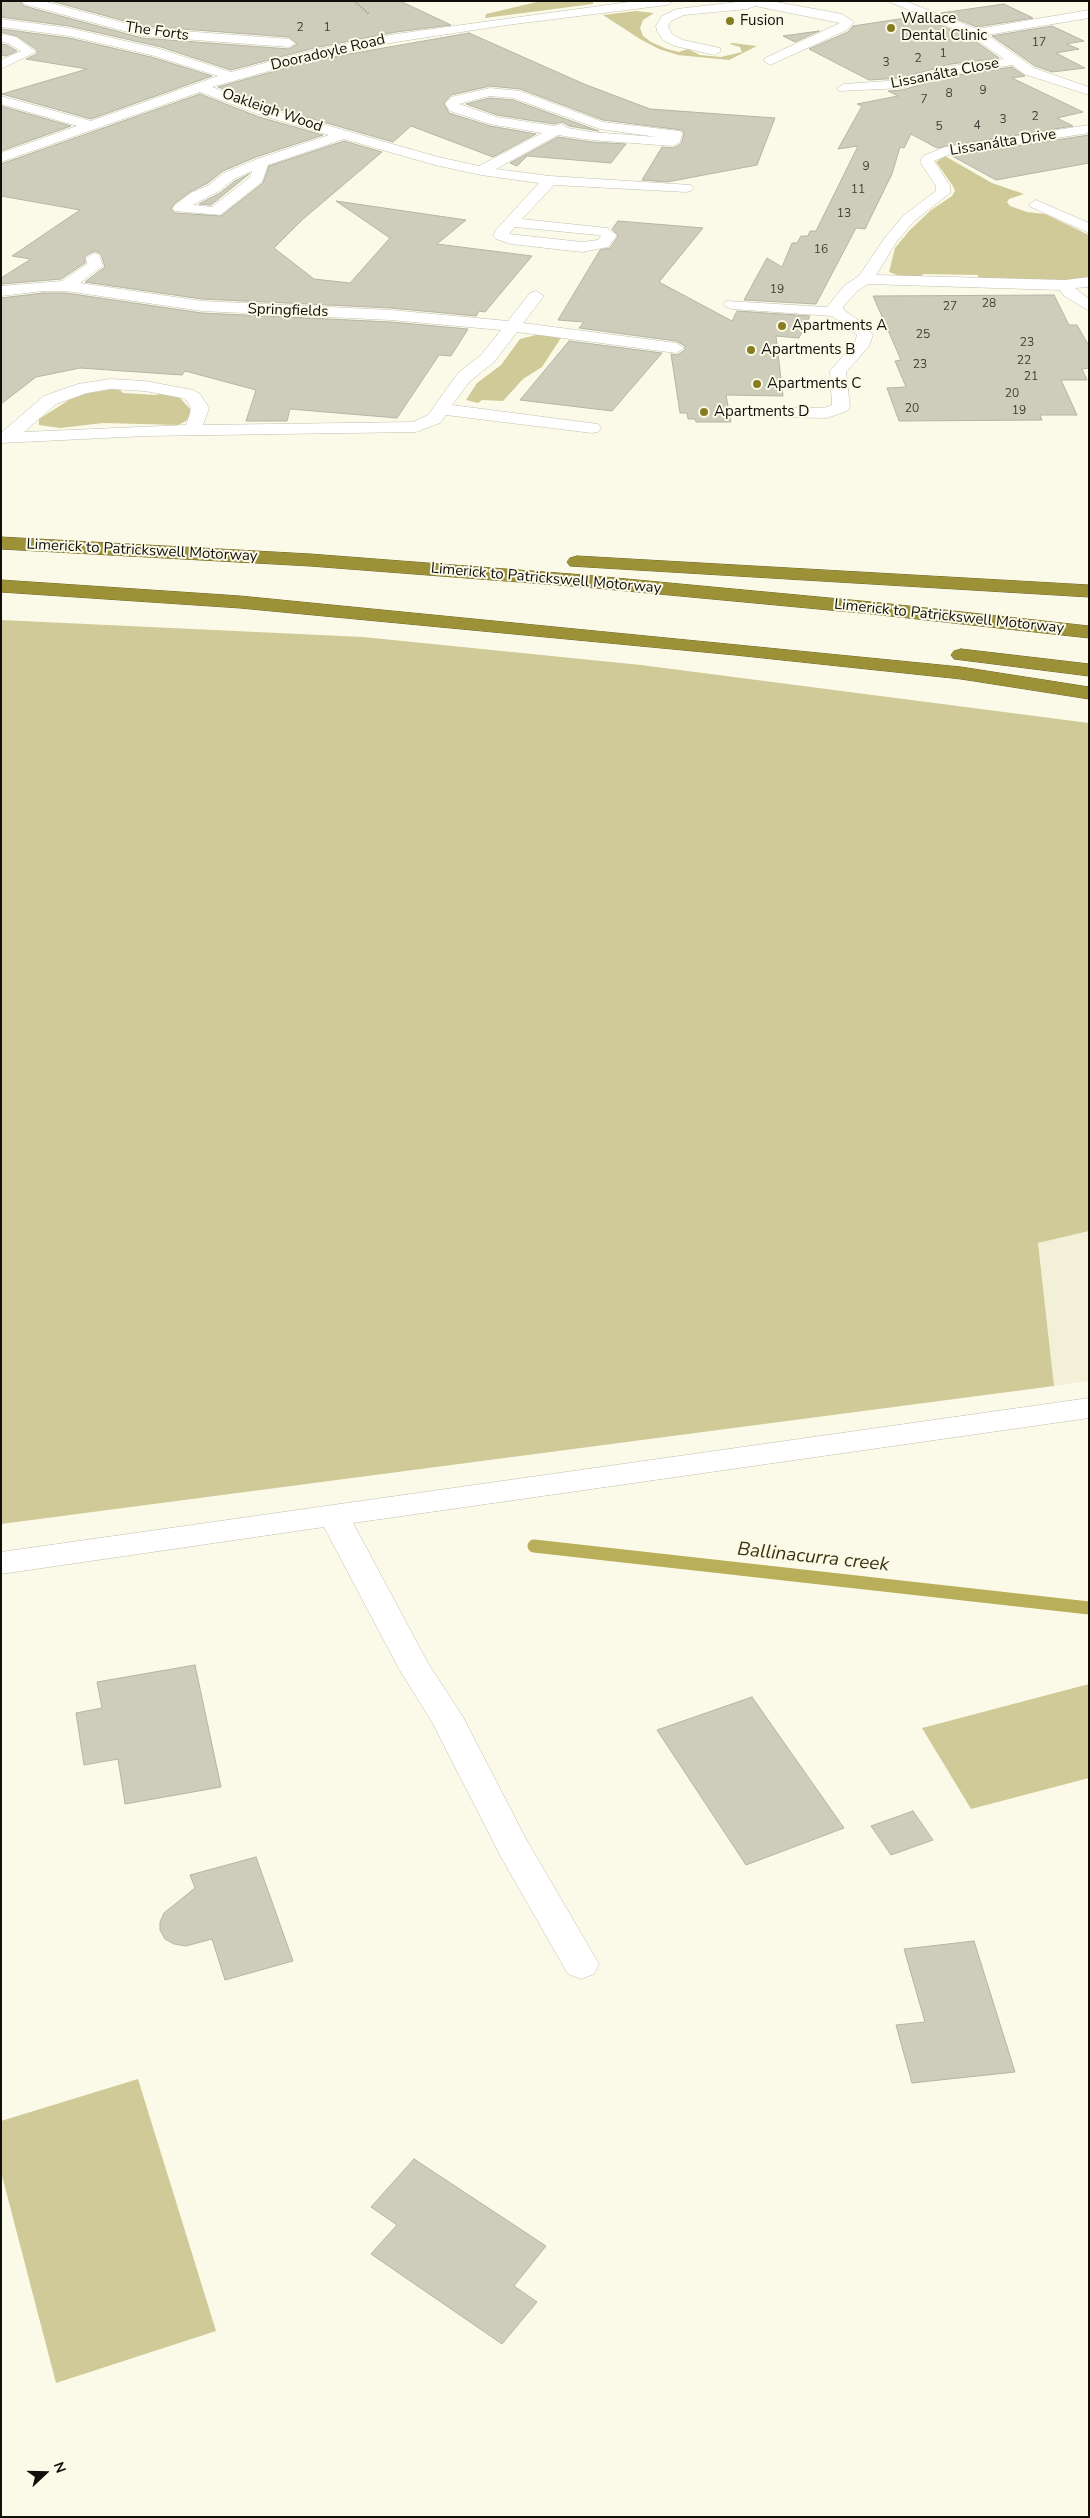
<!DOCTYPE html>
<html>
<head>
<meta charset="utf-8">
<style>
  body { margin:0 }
  #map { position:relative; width:1090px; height:2518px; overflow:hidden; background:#fbfae8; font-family:"Nunito Sans",sans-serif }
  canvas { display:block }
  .frame { position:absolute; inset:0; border:2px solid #100f09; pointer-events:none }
  .north { position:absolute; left:20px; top:2448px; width:50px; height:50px; -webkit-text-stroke:4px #fbfae8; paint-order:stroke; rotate:69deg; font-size:14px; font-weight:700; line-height:20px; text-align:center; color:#100f09 }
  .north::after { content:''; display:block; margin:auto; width:18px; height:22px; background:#100f09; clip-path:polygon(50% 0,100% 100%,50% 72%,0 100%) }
</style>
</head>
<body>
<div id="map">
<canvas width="1090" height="2518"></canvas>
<div class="frame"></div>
<div class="north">N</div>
</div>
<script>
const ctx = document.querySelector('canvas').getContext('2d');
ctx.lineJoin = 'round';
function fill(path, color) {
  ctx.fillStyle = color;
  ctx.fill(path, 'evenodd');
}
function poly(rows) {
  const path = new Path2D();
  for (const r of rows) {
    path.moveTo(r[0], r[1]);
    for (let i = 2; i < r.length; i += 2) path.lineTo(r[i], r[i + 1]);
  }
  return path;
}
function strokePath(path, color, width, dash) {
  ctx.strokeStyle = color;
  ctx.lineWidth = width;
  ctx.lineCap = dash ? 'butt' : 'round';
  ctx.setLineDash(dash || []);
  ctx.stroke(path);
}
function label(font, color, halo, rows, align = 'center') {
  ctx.font = font + ' "Nunito Sans",sans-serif';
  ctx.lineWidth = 4;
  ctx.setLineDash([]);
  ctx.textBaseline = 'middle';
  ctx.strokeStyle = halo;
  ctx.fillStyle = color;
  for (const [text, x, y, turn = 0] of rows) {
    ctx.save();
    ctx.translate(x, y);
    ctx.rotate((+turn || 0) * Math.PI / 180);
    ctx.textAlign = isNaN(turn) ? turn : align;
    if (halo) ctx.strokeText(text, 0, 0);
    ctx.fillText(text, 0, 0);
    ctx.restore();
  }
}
fill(poly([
  [1089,1231,1089,1381,1054,1386,1038,1243]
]), '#f2f0d7');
fill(poly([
  [541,1,593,1,593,4,485,18,486,14],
  [636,11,654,13,643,20,640,28,643,36,651,42,667,49,679,52,688,49,700,55,721,57,742,52,740,47,730,44,732,43,757,46,729,60,678,55,659,49,640,39,603,15],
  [945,156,992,183,1024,194,1009,199,1007,202,1010,206,1027,212,1045,214,1089,235,1089,278,1063,281,978,278,978,275,923,274,921,277,900,276,889,272,895,248,909,231,931,210,952,196,955,191,953,186,936,162],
  [540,334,561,338,542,367,523,379,503,401,482,400,478,403,466,400,477,383,501,365,520,339],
  [118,388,123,393,156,395,166,392,179,397,191,410,190,415,186,421,178,425,103,423,60,428,39,425,39,419,69,400,84,394],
  [1,620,363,637,641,665,1089,723,1089,1231,1038,1243,1054,1386,1,1524],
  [1089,1684,1089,1778,971,1809,922,1728],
  [138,2079,216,2331,56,2383,1,2172,1,2121]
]), '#d0ca98');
strokePath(poly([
  [534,1546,1089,1608]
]), '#b9ae59', 13);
const building = poly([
  [1,1,20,1,24,6,142,38,289,49,297,44,289,37,143,26,51,1,400,1,451,25,396,32,314,48,231,70,161,47,69,26,1,17,1,1],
  [1004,4,1033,18,977,27,941,13,1004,4],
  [919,16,971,38,999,58,951,64,901,78,869,80,809,49,848,32,853,26,919,16],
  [1052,26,1084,41,1066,44,1079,49,1056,53,1085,68,1052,72,1035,66,992,36,1052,26],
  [1,29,69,38,151,57,212,76,91,119,2,94,87,69,26,59,37,54,37,50,17,36,1,32,1,29],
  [819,31,795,42,783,36,819,31],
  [469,33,584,84,650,109,775,118,757,165,667,182,642,180,662,147,673,148,681,144,684,134,682,130,603,120,520,89,490,86,451,95,444,103,449,113,490,126,536,134,493,157,411,126,393,142,271,107,218,87,315,60,469,33],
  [1,44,7,45,17,51,6,56,1,55,1,44],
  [1012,67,1025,76,1012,78,1083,112,1057,118,1073,126,937,148,911,134,904,148,900,147,892,174,865,229,856,228,816,304,744,300,767,258,782,267,792,243,797,243,801,236,808,236,810,231,816,231,858,146,838,149,862,106,857,104,898,96,888,91,902,90,952,76,1012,67],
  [200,94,259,117,323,135,256,157,223,171,208,183,190,192,174,204,171,209,175,213,221,216,263,183,269,166,344,141,382,152,302,220,274,248,314,279,350,283,390,238,336,201,466,220,437,244,532,256,485,312,479,311,476,316,391,308,202,299,85,282,105,267,101,254,95,251,85,256,85,263,61,279,1,284,1,278,31,259,12,256,80,210,1,196,1,164,200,94],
  [490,98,513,100,599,131,569,126,562,122,554,124,497,115,466,104,490,98],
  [1,106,71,126,1,151,1,106],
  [1089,135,1089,163,996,180,952,156,1089,135],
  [558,137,591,142,626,144,611,163,527,156,517,166,510,163,558,137],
  [249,174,211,205,199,204,220,193,235,181,249,174],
  [618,221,703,228,659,282,732,321,737,311,810,316,799,338,776,336,783,396,726,395,731,422,696,422,695,419,688,419,687,413,680,413,671,354,677,355,685,350,685,346,676,341,579,328,584,322,558,320,600,250,610,248,618,236,612,229,618,221],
  [43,293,66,293,202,313,391,322,468,329,451,356,439,355,397,418,290,409,287,421,246,421,256,390,185,371,182,375,80,368,36,377,1,404,1,298,43,293],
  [1054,295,1069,325,1077,325,1089,346,1089,368,1082,369,1087,380,1061,380,1077,415,1040,415,1042,420,899,421,887,388,906,387,895,361,901,360,873,296,1054,295],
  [569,341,662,353,612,411,520,400,569,341],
  [195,1665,221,1787,125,1804,118,1759,84,1765,76,1713,102,1708,97,1682,195,1665],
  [752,1697,844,1828,746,1865,657,1730,752,1697],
  [913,1811,933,1840,891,1855,871,1826,913,1811],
  [256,1857,293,1961,225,1980,212,1939,186,1946,174,1944,165,1939,160,1930,160,1922,164,1913,195,1888,190,1875,256,1857],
  [974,1941,1015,2072,912,2083,896,2025,925,2022,904,1949,974,1941],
  [414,2159,546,2246,514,2286,537,2302,502,2344,371,2254,397,2225,371,2207,414,2159]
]);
fill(building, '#ceccbb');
strokePath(building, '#b6b4a4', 1);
const minor = poly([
  [22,1,43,1,143,28,289,39,295,43,289,47,142,36,24,4,22,1],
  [636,1,673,1,667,5,507,25,396,42,315,58,212,87,270,109,438,157,479,166,542,133,490,124,450,111,445,104,451,97,490,88,520,91,603,122,680,131,682,134,680,142,673,146,591,140,558,135,496,169,550,176,691,185,693,188,691,191,686,192,554,185,522,219,607,228,617,235,608,247,582,252,511,244,496,239,493,236,496,230,539,183,481,175,435,165,344,139,268,165,262,182,220,215,175,211,173,208,175,205,191,193,209,185,224,173,257,159,329,135,260,115,200,92,1,162,1,153,77,126,1,104,1,96,91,121,218,76,151,55,69,36,1,27,1,19,69,28,160,49,231,72,314,50,396,34,636,1],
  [490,96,513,98,600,129,657,137,591,132,568,128,561,124,554,126,497,117,459,104,490,96],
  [252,171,250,177,212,207,193,205,219,191,234,179,252,171],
  [515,227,598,235,601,236,598,240,582,242,509,234,515,227],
  [745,1,771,1,842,14,854,22,847,30,770,65,764,61,765,58,840,23,755,6,747,9,684,15,671,21,668,26,672,34,683,40,720,48,721,51,715,55,675,46,663,40,657,31,656,26,662,16,677,9,745,1],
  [887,1,905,1,977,29,1089,10,1089,18,987,35,1034,68,1089,87,1089,95,1024,74,1013,65,952,74,902,88,839,91,837,88,844,84,901,80,951,66,1004,59,972,36,887,1],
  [1,34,16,37,36,52,1,69,1,60,21,51,8,43,1,42,1,34],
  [1089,125,1089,133,948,155,934,161,950,186,950,193,914,221,897,241,876,275,1065,280,1089,277,1089,287,1075,288,1089,299,1089,311,1063,295,1060,290,868,284,857,291,843,307,844,310,865,325,873,335,869,346,846,372,850,407,847,411,827,418,772,417,769,413,772,409,778,408,824,408,832,405,830,371,855,342,857,335,832,316,732,309,726,307,724,304,726,301,827,307,845,285,859,276,886,236,904,215,936,191,936,186,920,162,923,156,945,147,1089,125],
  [1036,200,1089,223,1089,233,1031,207,1029,204,1036,200],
  [94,253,99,255,103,266,80,283,202,301,391,310,508,321,530,293,536,291,544,296,523,323,676,343,684,348,676,353,517,332,493,363,470,381,452,405,598,424,601,428,598,432,592,433,446,415,440,423,416,432,145,436,1,443,1,433,44,396,78,384,110,379,145,381,193,390,200,394,209,408,203,425,413,422,428,415,458,373,481,355,501,330,391,320,202,311,66,291,43,291,1,296,1,286,62,281,87,264,86,258,94,253],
  [110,389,145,391,182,398,187,401,191,408,189,417,186,425,24,432,56,404,87,393,110,389],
  [1089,1398,1089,1418,353,1523,428,1663,463,1717,526,1839,599,1964,594,1974,581,1979,568,1974,501,1857,432,1722,399,1669,324,1527,1,1574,1,1552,1089,1398]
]);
const highway = poly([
  [1,537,310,554,584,575,872,602,1089,626,1089,638,872,614,584,587,310,566,1,549,1,537],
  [577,556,1089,585,1089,597,570,566,567,562,570,558,577,556],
  [1,580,240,596,961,667,1089,687,1089,699,961,679,735,655,240,608,1,592,1,580],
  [961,649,1089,664,1089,676,954,659,951,655,954,651,961,649]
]);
strokePath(minor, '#c0bead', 1);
strokePath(highway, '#6c6427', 1);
strokePath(poly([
  [354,1,369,14]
]), '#969588', 2, [1, 2]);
fill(minor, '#fff');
fill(highway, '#9d9137');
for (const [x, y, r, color] of [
  [730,21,5,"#877c22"],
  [891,28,5,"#877c22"],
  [782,326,5,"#877c22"],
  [751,350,5,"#877c22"],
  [757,384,5,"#877c22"],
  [704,412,5,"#877c22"]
]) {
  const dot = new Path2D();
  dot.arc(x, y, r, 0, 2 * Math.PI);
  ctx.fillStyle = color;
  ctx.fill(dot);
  strokePath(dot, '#fbfae8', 2);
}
label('12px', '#403e36', null, [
  ["2",300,28],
  ["1",327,28],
  ["17",1039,43],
  ["1",943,54],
  ["2",918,59],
  ["3",886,63],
  ["9",983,91],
  ["8",949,94],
  ["7",924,100],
  ["2",1035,117],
  ["3",1003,120],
  ["4",977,126],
  ["5",939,127],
  ["9",866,167],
  ["11",858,190],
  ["13",844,214],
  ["16",821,250],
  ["19",777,290],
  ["28",989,304],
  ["27",950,307],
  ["25",923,335],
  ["23",1027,343],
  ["22",1024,361],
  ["23",920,365],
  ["21",1031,377],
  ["20",1012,394],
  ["20",912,409],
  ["19",1019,411]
]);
label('15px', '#100f09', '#fbfae8', [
  ["Wallace",901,19],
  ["Dental Clinic",901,36],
  ["Fusion",740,21],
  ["Apartments A",792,326],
  ["Apartments B",761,350],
  ["Apartments C",767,384],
  ["Apartments D",714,412]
], 'left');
label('15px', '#100f09', '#fbfae8', [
  ["The Forts",157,32,8],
  ["Dooradoyle Road",328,53,-13],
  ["Lissanálta Close",945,74,-11],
  ["Oakleigh Wood",272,111,19],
  ["Lissanálta Drive",1003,143,-9],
  ["Springfields",288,311,2],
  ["Limerick to Patrickswell Motorway",142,551,3],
  ["Limerick to Patrickswell Motorway",546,579,5],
  ["Limerick to Patrickswell Motorway",949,617,6]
]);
label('italic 19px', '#3b3611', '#fbfae8', [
  ["Ballinacurra creek",813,1558,6]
]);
</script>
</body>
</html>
